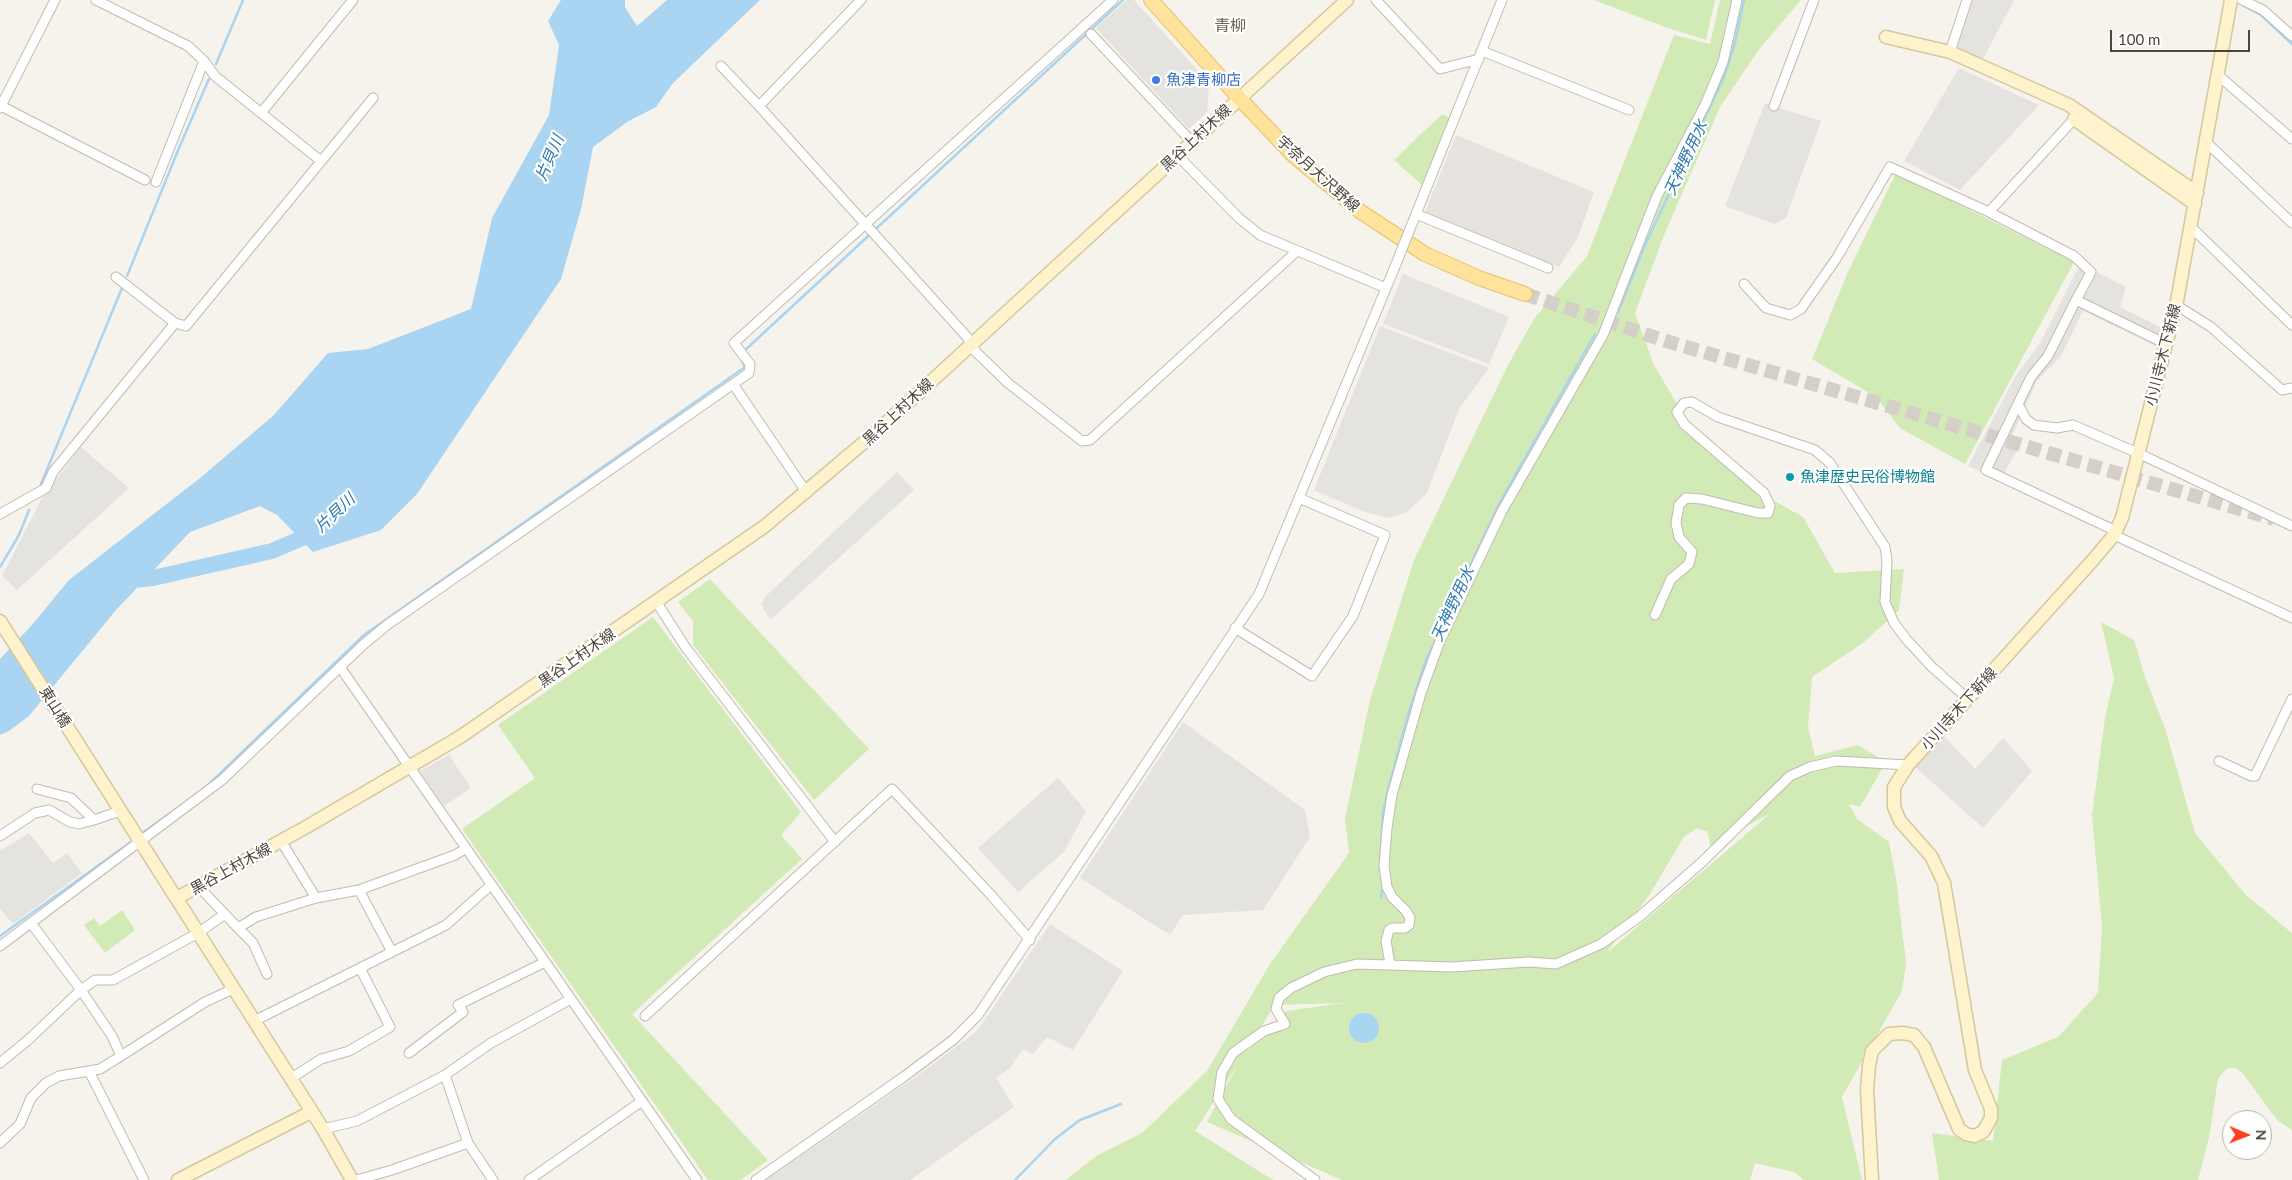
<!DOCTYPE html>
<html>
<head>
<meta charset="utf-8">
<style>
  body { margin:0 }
  #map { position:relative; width:2292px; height:1180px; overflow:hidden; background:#f6f3ec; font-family:Lato,sans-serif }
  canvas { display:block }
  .north { position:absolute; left:2222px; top:1110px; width:50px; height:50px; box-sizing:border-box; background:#fff; border:1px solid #b7b4b0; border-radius:50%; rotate:91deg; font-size:14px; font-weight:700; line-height:20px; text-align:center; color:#4b4439 }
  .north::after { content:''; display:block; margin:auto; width:18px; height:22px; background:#fc3f1d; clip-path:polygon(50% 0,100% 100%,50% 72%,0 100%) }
  .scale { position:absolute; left:2110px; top:30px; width:140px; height:22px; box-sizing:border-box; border:2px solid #4b4439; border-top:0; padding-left:6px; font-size:15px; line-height:18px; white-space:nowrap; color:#4b4439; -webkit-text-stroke:4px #fff; paint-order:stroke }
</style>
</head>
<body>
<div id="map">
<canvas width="2292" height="1180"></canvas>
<div class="north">N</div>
<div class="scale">100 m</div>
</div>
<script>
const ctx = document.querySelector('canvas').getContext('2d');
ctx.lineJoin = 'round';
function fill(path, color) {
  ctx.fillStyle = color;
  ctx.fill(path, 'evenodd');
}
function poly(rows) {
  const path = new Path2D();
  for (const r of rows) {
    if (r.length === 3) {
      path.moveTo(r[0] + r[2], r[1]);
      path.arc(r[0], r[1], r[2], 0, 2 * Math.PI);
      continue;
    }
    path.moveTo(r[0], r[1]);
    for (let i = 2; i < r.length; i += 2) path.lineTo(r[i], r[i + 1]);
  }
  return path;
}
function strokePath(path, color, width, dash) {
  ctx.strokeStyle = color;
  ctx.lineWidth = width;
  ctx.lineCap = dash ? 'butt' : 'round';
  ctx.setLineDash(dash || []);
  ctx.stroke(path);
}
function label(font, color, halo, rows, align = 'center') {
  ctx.font = font + ' Lato,"Noto Sans JP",sans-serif';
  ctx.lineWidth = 4.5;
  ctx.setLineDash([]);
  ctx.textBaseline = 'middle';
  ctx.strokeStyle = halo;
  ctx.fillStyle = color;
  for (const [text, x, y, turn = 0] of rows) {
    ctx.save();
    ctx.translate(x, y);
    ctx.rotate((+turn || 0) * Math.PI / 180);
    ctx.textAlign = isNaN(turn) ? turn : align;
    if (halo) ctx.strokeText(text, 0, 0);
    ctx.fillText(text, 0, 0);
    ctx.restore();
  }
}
fill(poly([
  [1456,135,1594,192,1578,237,1559,267,1425,212]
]), '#e6e2dd');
fill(poly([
  [1594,0,1715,0,1706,40,1665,27],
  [1720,0,1801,0,1760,48,1720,107,1664,235,1635,313,1654,365,1694,433,1746,485,1803,517,1835,573,1904,569,1899,610,1863,643,1812,677,1808,727,1815,756,1858,745,1886,762,1860,807,1849,804,1857,819,1889,842,1896,879,1906,962,1902,991,1842,1097,1862,1180,1804,1180,1794,1172,1755,1163,1750,1180,1342,1180,1207,1122,1238,1064,1195,1131,1273,1180,1066,1180,1096,1156,1142,1133,1207,1071,1270,964,1349,853,1345,819,1370,700,1414,560,1508,365,1534,319,1587,256,1674,35,1710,44],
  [1771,813,1609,951,1608,951,1650,894,1684,837,1697,828,1708,832,1710,846],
  [1344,1003,1286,1011,1246,1053,1274,1005],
  [1442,114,1450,118,1422,185,1394,160],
  [1896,173,2074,262,1965,464,1900,428,1876,397,1812,359,1848,272],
  [710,579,869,749,814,800,693,645,693,621,678,602],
  [653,617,801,812,781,835,802,859,632,1014,768,1160,741,1180,708,1180,462,829,535,778,498,725],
  [2101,622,2134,640,2146,680,2165,728,2195,833,2245,894,2292,933,2292,1130,2277,1120,2244,1075,2236,1068,2227,1068,2218,1079,2209,1138,2198,1180,1939,1180,1932,1133,1993,1141,2002,1060,2058,1037,2098,993,2102,926,2092,815,2105,718,2114,678],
  [122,910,135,930,105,953,84,925,94,918,100,926]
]), '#d2eab5');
fill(poly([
  [1127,0,1134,0,1209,83,1207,112,1189,129,1096,28],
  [1973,0,2014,0,1982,61,1955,51],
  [1959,68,2039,105,1960,190,1904,161],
  [1765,103,1821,121,1786,218,1774,224,1725,206],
  [2080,264,2126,287,2120,307,2164,329,2160,348,2083,311,2061,356,2037,381,2012,436,2022,441,2000,481,1968,466,2015,377,2040,343],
  [1403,274,1509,317,1489,364,1383,324],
  [1380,326,1489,368,1459,409,1427,493,1407,512,1389,518,1362,511,1314,490],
  [81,447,129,488,17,590,2,576,42,498],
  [897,472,914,490,770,620,761,604,766,596],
  [1183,722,1305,810,1310,837,1263,910,1183,915,1170,935,1080,878],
  [1942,734,1975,769,2003,738,2032,771,1983,828,1914,766],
  [449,755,471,788,444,806,420,771],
  [1058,778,1086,811,1064,852,1018,892,978,848],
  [29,833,53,863,67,853,82,873,13,924,0,909,0,851],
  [1050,924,1123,971,1073,1050,1047,1037,1033,1054,1023,1049,1010,1068,996,1078,1014,1107,910,1180,766,1180,924,1071,977,1031]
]), '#e5e3e0');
fill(poly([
  [561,0,625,0,625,7,637,26,667,0,760,0,673,83,656,107,627,122,593,147,581,209,561,279,417,494,381,530,313,552,277,515,260,506,190,532,116,610,29,716,9,731,0,735,0,659,31,626,69,580,200,478,273,416,328,353,368,349,471,309,492,218,549,115,559,45,548,21],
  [1364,1028,15]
]), '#a9d4f2');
strokePath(poly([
  [2244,6,2261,15,2292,44],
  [216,64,243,0],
  [127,276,179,148,209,79],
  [1618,312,1646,243,1724,77,1735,43,1744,0],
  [743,352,1123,0],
  [41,484,122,288],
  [0,567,19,535,29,510],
  [206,787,364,635,745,367,741,359],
  [141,834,183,804],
  [1380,869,1383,812,1389,787,1407,718,1426,660,1500,502,1595,334],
  [1381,897,1383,887],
  [0,936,135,839],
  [1015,1180,1055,1139,1080,1120,1121,1104]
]), '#a9d4f2', 2.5);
strokePath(poly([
  [125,581,153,578,272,551,321,530]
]), '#a9d4f2', 16);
strokePath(poly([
  [1525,294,1666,341,2274,519]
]), '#d4d0c8', 14, [14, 7]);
const street = poly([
  [96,0,188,46,204,61,215,76,321,161],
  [861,0,759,106,967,337,975,351,1008,383,1082,441,1090,440,1297,251],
  [1376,0,1440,69,1479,59],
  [2242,0,2263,10,2292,36],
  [1091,34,1192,142],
  [1482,51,1629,110],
  [1950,52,1967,0],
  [721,66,759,106],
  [2219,76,2292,139],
  [1,106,145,180],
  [1774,106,1814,0],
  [0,108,55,0],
  [261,113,353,0],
  [2206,142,2292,223],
  [1178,156,1239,218,1260,235,1386,288],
  [156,182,204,61],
  [1989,212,2074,119],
  [1416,214,1548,268],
  [1414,219,1502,0],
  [2191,227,2292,325],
  [116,277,175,323],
  [1744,284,1766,308,1790,315,1801,309,1836,259,1890,167,1989,212,2074,256,2091,272,2076,300],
  [2176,305,2211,327,2282,390,2292,388],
  [733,384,807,493],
  [2018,404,2026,419,2034,425,2057,428,2073,425,2140,454,2292,526],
  [0,514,46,488,53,472,175,323,186,326,373,98],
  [2116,531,1986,470,2031,377,2048,356,2076,300,2166,344],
  [2114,535,2292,618],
  [657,603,686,648,835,842],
  [1655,615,1671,579,1689,564,1692,552,1679,537,1676,523,1679,505,1686,498,1702,499,1758,513,1768,513,1770,506,1764,493,1684,424,1677,412,1684,403,1692,402,1718,417,1815,450,1830,463,1885,547,1887,560,1885,602,1894,623,1907,640,1932,667,1968,699],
  [1235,628,1312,676,1353,616,1385,535,1299,498],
  [340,667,697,1180],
  [2219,761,2251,776,2255,776,2292,699],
  [37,789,71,798,94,820,120,811],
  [0,836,35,813,49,810,70,822,79,824,94,820],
  [281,841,316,898,359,890],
  [199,887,238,928,256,917,316,898],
  [31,923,81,990,112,1036,121,1056],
  [238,928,253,943,267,974],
  [0,946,222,780,363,645,387,625,749,373,750,364,734,343,1113,0],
  [392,952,359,890,455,855,465,849],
  [1390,964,1386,941,1389,930,1392,928,1405,928,1409,925,1410,918,1406,911,1392,897,1387,887,1384,866,1387,828,1392,795,1421,693,1440,641,1502,511,1603,335,1657,196,1705,105,1723,62,1737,0],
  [645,1016,892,789,991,895,1030,940],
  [254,1021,446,925,491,885],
  [409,1053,463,1012,458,1005,545,962],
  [0,1063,28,1040,81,990,95,980,113,980,198,933,225,914],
  [445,1075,468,1143,493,1180],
  [290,1079,321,1059,349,1051,390,1027,360,968],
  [323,1129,357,1121,445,1075,491,1043,571,999],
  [0,1143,20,1124,31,1098,46,1083,59,1076,89,1071],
  [144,1180,89,1071,100,1069,121,1056,205,1002,233,989],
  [356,1180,392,1170,468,1143],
  [529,1180,642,1101],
  [756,1180,902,1078,953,1040,978,1015,1259,594,1394,269],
  [1315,1180,1231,1119,1218,1099,1222,1072,1233,1053,1264,1031,1285,1024,1276,1009,1279,998,1291,988,1324,972,1357,964,1451,967,1529,962,1556,964,1601,944,1639,917,1701,863,1790,776,1810,767,1836,761,1908,765]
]);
const secondary = poly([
  [1886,37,1950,52,2069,105,2197,193],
  [2074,119,2195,204],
  [0,621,323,1129,352,1180],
  [177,898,308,826,460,737,765,526,875,433,1347,0],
  [178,1180,311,1112],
  [1872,1180,1867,1090,1869,1066,1872,1051,1889,1034,1903,1033,1914,1035,1924,1047,1959,1129,1966,1134,1974,1136,1983,1132,1991,1118,1991,1109,1975,1070,1944,883,1931,856,1900,821,1894,807,1894,787,1908,765,2093,560,2114,535,2122,518,2177,301,2231,0]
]);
const primary = poly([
  [1151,0,1239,98,1293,155,1361,212,1425,254,1479,278,1525,294]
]);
strokePath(street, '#c2bbae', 11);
strokePath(secondary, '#d6c79b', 15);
strokePath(primary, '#e6c16a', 16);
strokePath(street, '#fff', 9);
strokePath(secondary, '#fff3cd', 12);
strokePath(primary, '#ffe39c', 14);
const streetBridge = poly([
  [1394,269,1414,219]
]);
strokePath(streetBridge, '#c2bbae', 11, []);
strokePath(streetBridge, '#fff', 9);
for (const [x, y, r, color] of [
  [1156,80,5,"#3f7fe0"],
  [1790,477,5,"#0f9aa8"]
]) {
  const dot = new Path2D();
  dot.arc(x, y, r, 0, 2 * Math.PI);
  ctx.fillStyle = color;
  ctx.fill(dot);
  strokePath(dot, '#fff', 2);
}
label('15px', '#366cbe', '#fff', [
  ["魚津青柳店",1166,80]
], 'left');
label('15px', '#4b4439', '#fff', [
  ["黒谷上村木線",1196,138,-43],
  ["宇奈月大沢野線",1318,174,42],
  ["小川寺木下新線",2163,355,-76],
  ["黒谷上村木線",898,412,-43],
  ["黒谷上村木線",577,658,-35],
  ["東山橋",55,707,58],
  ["小川寺木下新線",1959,709,-48],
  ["黒谷上村木線",231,869,-29]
]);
label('15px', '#0d838f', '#fff', [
  ["魚津歴史民俗博物館",1800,477]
], 'left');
label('16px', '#6e6250', '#fff', [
  ["青柳",1230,26]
]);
label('italic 16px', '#2e7ab2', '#fff', [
  ["片貝川",550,158,-67],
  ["天神野用水",1686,158,-65],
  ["片貝川",335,513,-43],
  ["天神野用水",1453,604,-65]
]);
</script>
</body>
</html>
